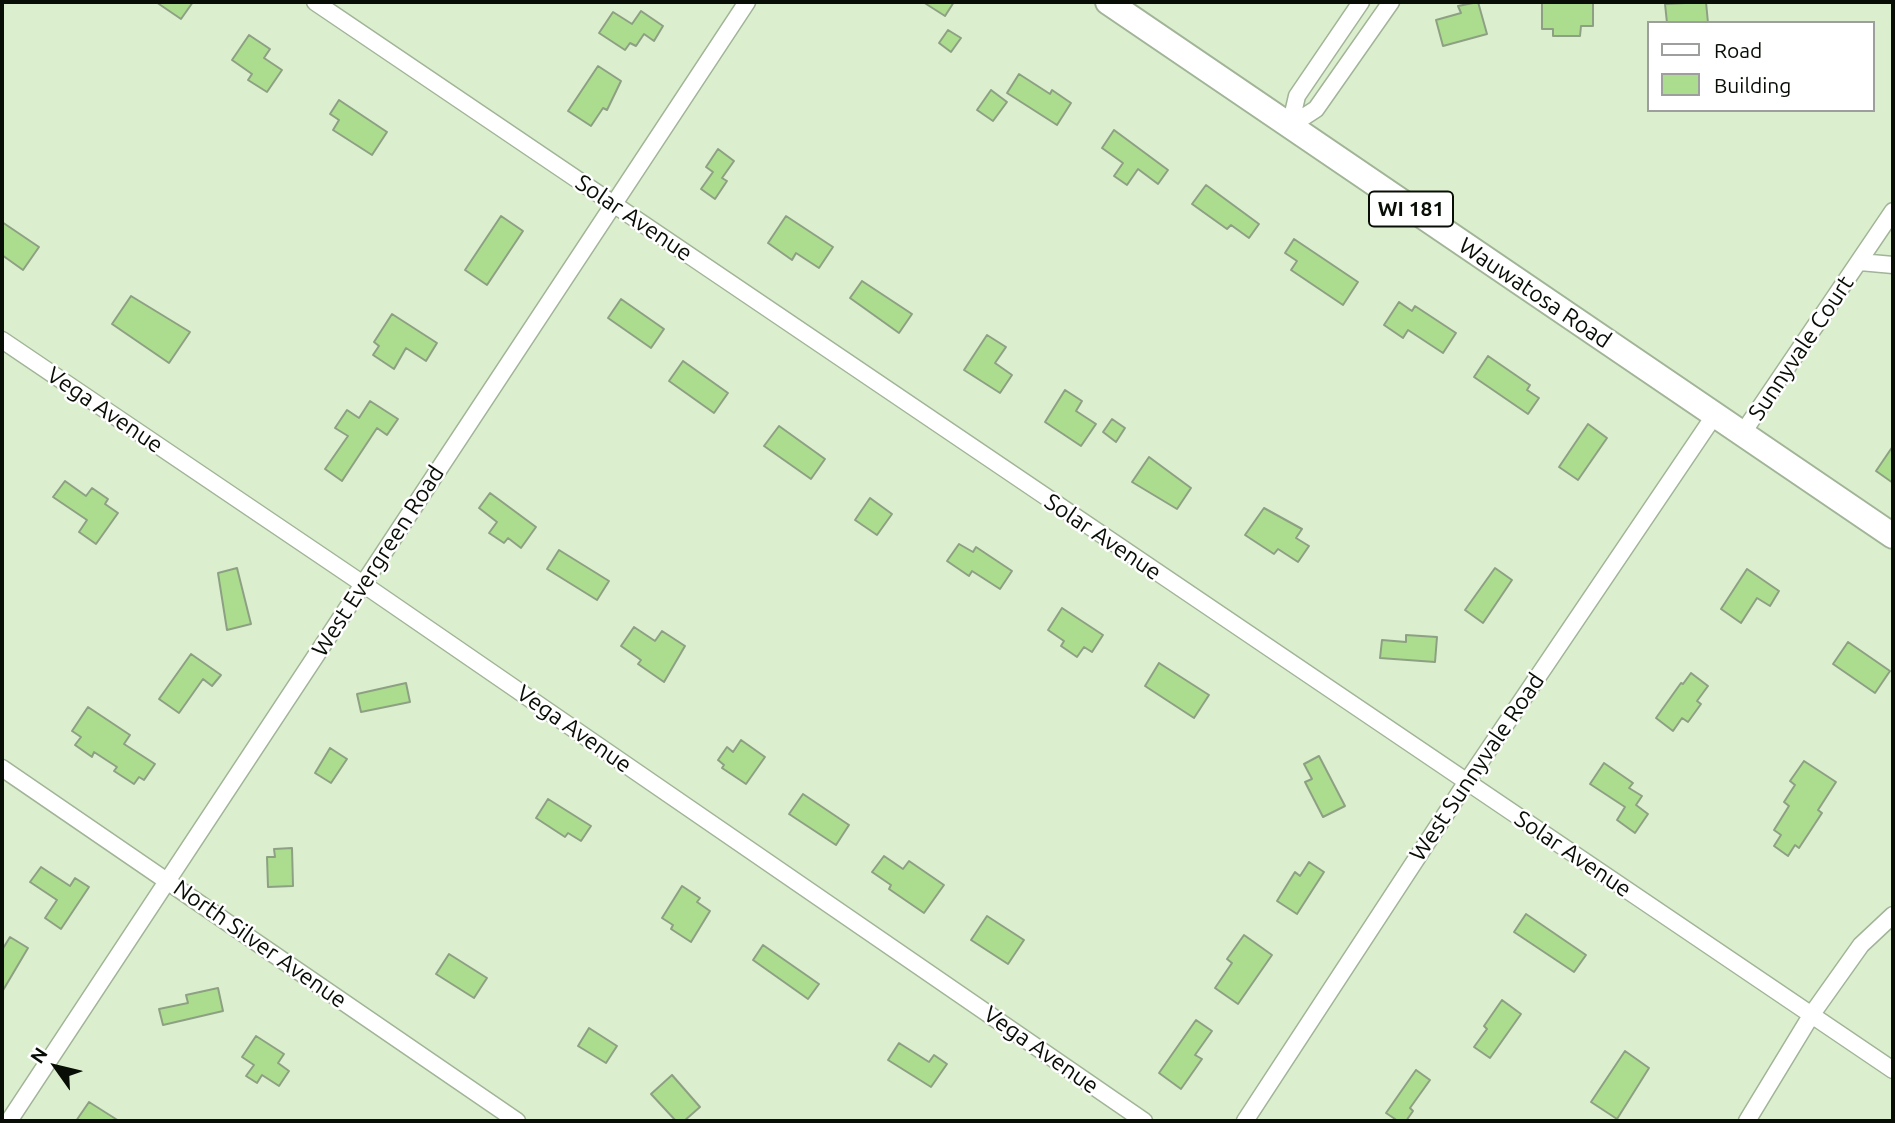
<!DOCTYPE html>
<html>
<head>
<meta charset="utf-8">
<style>
  body { margin:0 }
  #map { position:relative; width:1895px; height:1123px; overflow:hidden; background:#dbefcf; font-family:Ubuntu,sans-serif }
  canvas { display:block }
  .frame { position:absolute; inset:0; border:4px solid #080e05; pointer-events:none }
  .legend { position:absolute; left:1647px; top:21px; width:228px; height:91px; box-sizing:border-box; background:#fff; border:2px solid #9c9f9b; margin:0; padding:9px 12px; list-style:none; font-size:21px; color:#080e05 }
  .legend li { display:flex; align-items:center; gap:14px; height:35px }
  .legend b { width:35px; border:2px solid #9c9f9b }
  .north { position:absolute; left:21px; top:1032px; width:70px; height:70px; -webkit-text-stroke:5px #fff; paint-order:stroke; rotate:304deg; font-size:19px; font-weight:700; line-height:28px; text-align:center; color:#080e05 }
  .north::after { content:''; display:block; margin:auto; width:24px; height:32px; background:#080e05; clip-path:polygon(50% 0,100% 100%,50% 72%,0 100%) }
</style>
</head>
<body>
<div id="map">
<canvas width="1895" height="1123"></canvas>
<div class="frame"></div>
<ul class="legend">
<li><b style="height:9px;background:#fff"></b>Road</li>
<li><b style="height:19px;background:#acdd8e"></b>Building</li>
</ul>
<div class="north">N</div>
</div>
<script>
const ctx = document.querySelector('canvas').getContext('2d');
ctx.lineJoin = 'round';
function fill(path, color) {
  ctx.fillStyle = color;
  ctx.fill(path, 'evenodd');
}
function poly(rows) {
  const path = new Path2D();
  for (const r of rows) {
    path.moveTo(r[0], r[1]);
    for (let i = 2; i < r.length; i += 2) path.lineTo(r[i], r[i + 1]);
  }
  return path;
}
function strokePath(path, color, width, dash) {
  ctx.strokeStyle = color;
  ctx.lineWidth = width;
  ctx.lineCap = dash ? 'butt' : 'round';
  ctx.setLineDash(dash || []);
  ctx.stroke(path);
}
function label(font, color, halo, rows, align = 'center') {
  ctx.font = font + ' Ubuntu,sans-serif';
  ctx.lineWidth = 5;
  ctx.setLineDash([]);
  ctx.textBaseline = 'middle';
  ctx.strokeStyle = halo;
  ctx.fillStyle = color;
  for (const [text, x, y, turn = 0] of rows) {
    ctx.save();
    ctx.translate(x, y);
    ctx.rotate((+turn || 0) * Math.PI / 180);
    ctx.textAlign = isNaN(turn) ? turn : align;
    if (halo) ctx.strokeText(text, 0, 0);
    ctx.fillText(text, 0, 0);
    ctx.restore();
  }
}
const building = poly([
  [156,2,193,2,181,19,156,2],
  [923,2,954,2,945,16,923,2],
  [1478,2,1487,34,1443,46,1436,20,1461,13,1458,6,1478,2],
  [1542,2,1593,2,1593,26,1581,26,1580,36,1553,36,1553,29,1542,29,1542,2],
  [1706,2,1708,23,1667,23,1665,4,1706,2],
  [641,11,663,26,654,41,644,34,636,46,630,43,625,50,599,33,613,12,632,24,641,11],
  [948,30,961,38,951,52,939,43,948,30],
  [249,35,270,49,264,58,282,70,267,92,248,80,252,74,232,60,249,35],
  [598,66,621,81,607,110,603,108,591,126,568,111,598,66],
  [1019,74,1050,94,1052,90,1071,103,1057,125,1007,93,1019,74],
  [991,90,1007,102,993,121,977,110,991,90],
  [339,100,387,132,372,155,333,130,339,120,330,114,339,100],
  [1114,130,1168,170,1158,184,1138,169,1127,185,1114,176,1123,163,1102,148,1114,130],
  [718,149,734,161,722,178,727,181,715,199,701,189,713,172,706,167,718,149],
  [1206,185,1259,224,1249,238,1231,225,1227,229,1192,204,1206,185],
  [501,216,523,231,487,285,465,270,501,216],
  [786,216,833,247,819,268,796,253,792,260,768,243,786,216],
  [2,222,39,247,23,270,2,255,2,222],
  [1294,239,1358,282,1343,305,1291,270,1297,261,1285,253,1294,239],
  [862,281,912,314,899,333,850,298,862,281],
  [131,296,190,332,169,363,112,324,131,296],
  [621,299,664,329,651,348,608,318,621,299],
  [1399,302,1412,311,1415,306,1456,333,1443,353,1408,330,1403,338,1384,325,1399,302],
  [392,314,437,343,426,361,406,348,394,369,373,355,379,346,374,342,392,314],
  [987,335,1006,347,995,363,1012,375,1000,393,964,370,987,335],
  [1488,356,1530,385,1527,390,1539,398,1528,414,1474,377,1488,356],
  [683,361,728,393,714,413,669,381,683,361],
  [1065,390,1082,401,1076,411,1096,424,1081,446,1045,422,1065,390],
  [370,401,398,419,387,435,377,428,342,481,325,469,348,436,335,428,347,410,359,418,370,401],
  [1112,419,1125,428,1116,442,1103,432,1112,419],
  [1588,424,1607,438,1578,480,1559,467,1588,424],
  [779,426,825,459,811,479,764,446,779,426],
  [1893,446,1893,483,1876,471,1893,446],
  [1149,457,1191,488,1177,509,1132,482,1149,457],
  [65,481,86,496,92,488,108,499,105,504,118,513,96,544,79,532,87,520,53,497,65,481],
  [490,493,536,527,521,548,508,538,504,543,489,533,497,522,479,508,490,493],
  [870,498,892,514,877,535,855,520,870,498],
  [1264,508,1302,529,1296,538,1309,546,1298,562,1278,549,1274,554,1245,535,1264,508],
  [959,544,973,552,976,547,1012,571,1000,589,972,571,969,576,947,561,959,544],
  [559,550,609,581,597,600,547,569,559,550],
  [237,568,251,624,227,630,218,573,237,568],
  [1495,568,1512,580,1483,623,1465,610,1495,568],
  [1747,569,1779,591,1770,606,1757,598,1741,623,1721,609,1747,569],
  [1062,608,1103,635,1092,652,1084,647,1077,657,1061,646,1064,641,1048,630,1062,608],
  [634,627,655,641,662,631,685,646,664,682,638,664,641,660,621,646,634,627],
  [1406,635,1437,637,1435,662,1380,658,1382,640,1406,642,1406,635],
  [1848,642,1890,671,1875,693,1833,664,1848,642],
  [191,654,221,675,212,686,203,679,179,713,159,699,191,654],
  [1159,663,1209,695,1194,718,1145,686,1159,663],
  [1691,673,1708,686,1697,701,1701,704,1688,722,1682,718,1673,731,1656,718,1681,683,1683,684,1691,673],
  [406,683,410,702,361,712,357,694,406,683],
  [88,707,130,735,124,744,155,764,144,780,139,777,134,784,114,771,117,767,94,752,92,757,75,745,81,737,72,731,88,707],
  [741,740,765,757,746,784,722,768,724,765,718,760,727,747,733,752,741,740],
  [330,748,347,759,331,783,315,773,330,748],
  [1319,756,1345,806,1323,817,1305,782,1312,779,1304,764,1319,756],
  [1804,761,1836,782,1818,810,1822,813,1799,848,1795,845,1788,856,1774,846,1781,835,1774,830,1789,806,1784,802,1795,785,1790,781,1804,761],
  [1604,763,1633,783,1629,788,1642,796,1636,805,1648,814,1635,833,1617,820,1625,807,1590,784,1604,763],
  [803,794,849,825,836,845,789,814,803,794],
  [548,799,591,826,581,841,568,833,565,837,536,818,548,799],
  [292,848,293,886,268,887,267,857,275,857,274,849,292,848],
  [884,856,903,869,909,861,944,885,924,913,889,889,891,885,872,872,884,856],
  [1309,862,1324,872,1297,914,1277,901,1295,872,1300,876,1309,862],
  [41,867,70,886,75,878,89,887,61,929,45,918,57,900,30,882,41,867],
  [682,886,700,898,697,902,710,911,691,942,671,929,673,925,662,918,682,886],
  [1526,914,1586,955,1574,972,1514,932,1526,914],
  [987,916,1024,940,1008,964,971,940,987,916],
  [1244,935,1272,955,1238,1004,1215,988,1232,963,1227,959,1244,935],
  [10,937,28,948,2,992,2,950,10,937],
  [763,945,819,984,808,999,753,960,763,945],
  [449,954,487,978,474,998,436,974,449,954],
  [218,988,223,1011,163,1025,159,1009,188,1003,186,995,218,988],
  [1502,1000,1521,1014,1490,1058,1474,1047,1487,1029,1484,1026,1502,1000],
  [1196,1020,1212,1031,1195,1055,1202,1059,1181,1089,1159,1073,1196,1020],
  [589,1028,617,1046,606,1063,578,1046,589,1028],
  [256,1036,284,1054,278,1063,289,1071,279,1086,262,1075,257,1083,246,1076,254,1065,242,1057,256,1036],
  [899,1043,929,1062,934,1055,947,1064,931,1087,888,1060,899,1043],
  [1625,1051,1649,1068,1617,1119,1591,1102,1625,1051],
  [1416,1070,1430,1080,1410,1108,1413,1111,1406,1121,1398,1121,1386,1113,1416,1070],
  [672,1075,700,1107,684,1121,676,1121,651,1094,672,1075],
  [89,1102,119,1121,76,1121,89,1102]
]);
fill(building, '#acdd8e');
strokePath(building, '#8ea083', 2);
const minor = poly([
  [315,2,1893,1070],
  [1290,126,1316,109,1391,2],
  [1290,126,1297,96,1361,2],
  [1860,262,1893,265],
  [2,340,363,584,1144,1121],
  [1742,434,1893,211],
  [2,768,517,1121],
  [9,1121,747,2],
  [1245,1121,1466,783,1714,416],
  [1747,1121,1812,1014,1861,945,1893,915]
]);
const primary = poly([
  [1108,2,1893,536]
]);
strokePath(minor, '#a1b497', 19);
strokePath(primary, '#a1b497', 28);
strokePath(minor, '#fff', 16);
strokePath(primary, '#fff', 24);
for (const [x, y, w] of [
  [1411,209,84]
]) {
  const box = new Path2D();
  box.roundRect(x - w / 2, y - 17.5, w, 35, 5);
  ctx.fillStyle = '#fff';
  ctx.fill(box);
  strokePath(box, '#080e05', 2);
}
label('bold 21px', '#080e05', null, [
  ["WI 181",1411,209]
]);
label('23px', '#080e05', '#fff', [
  ["Solar Avenue",634,218,34],
  ["Wauwatosa Road",1535,293,34],
  ["Sunnyvale Court",1801,348,-56],
  ["Vega Avenue",105,410,34],
  ["Solar Avenue",1103,537,34],
  ["West Evergreen Road",378,561,-57],
  ["Vega Avenue",574,729,35],
  ["West Sunnyvale Road",1477,767,-56],
  ["Solar Avenue",1573,854,34],
  ["North Silver Avenue",260,944,35],
  ["Vega Avenue",1041,1050,35]
]);
</script>
</body>
</html>
